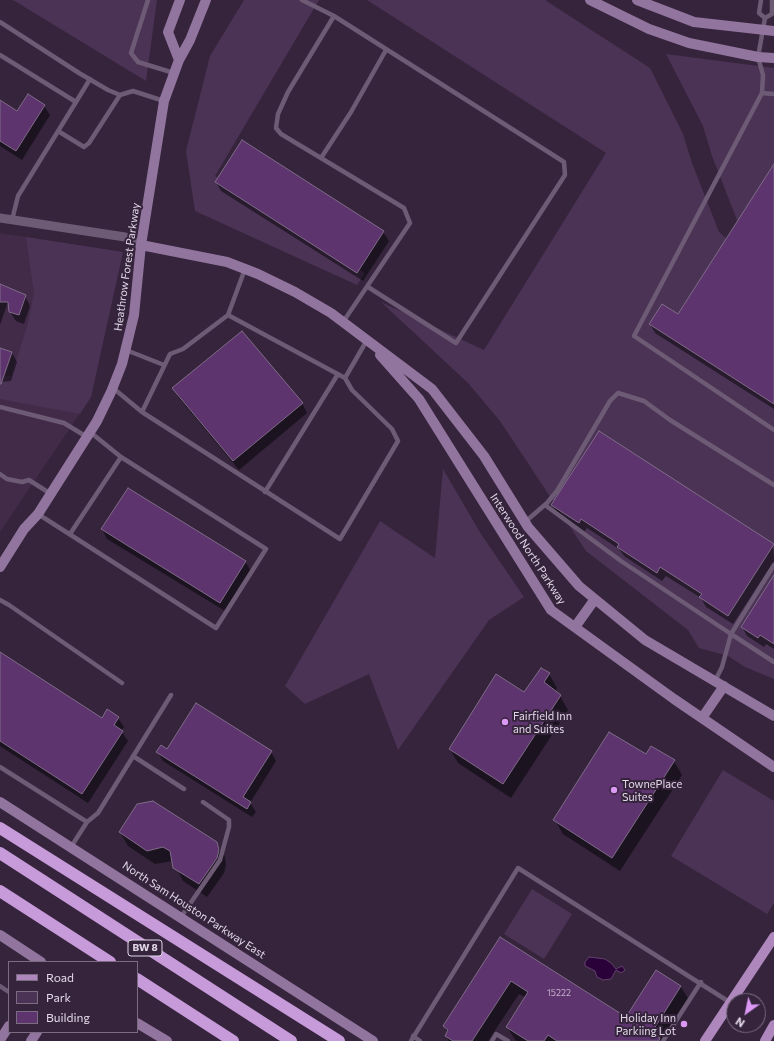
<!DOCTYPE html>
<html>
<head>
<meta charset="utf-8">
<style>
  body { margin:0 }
  #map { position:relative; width:774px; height:1041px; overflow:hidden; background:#35243c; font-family:Commissioner,sans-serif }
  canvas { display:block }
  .legend { position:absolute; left:8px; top:961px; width:130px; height:72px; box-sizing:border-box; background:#35243c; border:1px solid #7b6c81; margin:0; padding:5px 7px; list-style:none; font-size:12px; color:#e3d8e8 }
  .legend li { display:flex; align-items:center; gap:8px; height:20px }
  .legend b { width:20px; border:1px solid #7b6c81 }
  .north { position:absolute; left:726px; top:993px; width:40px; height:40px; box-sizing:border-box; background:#35243c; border:1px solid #7b6c81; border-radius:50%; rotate:213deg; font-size:11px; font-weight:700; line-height:16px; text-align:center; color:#e3d8e8 }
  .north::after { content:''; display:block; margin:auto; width:14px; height:18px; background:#db99f5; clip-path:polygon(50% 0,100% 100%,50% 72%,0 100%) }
</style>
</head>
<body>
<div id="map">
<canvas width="774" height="1041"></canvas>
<ul class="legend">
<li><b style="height:5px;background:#ae88bd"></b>Road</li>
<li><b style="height:11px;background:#4b3355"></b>Park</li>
<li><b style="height:11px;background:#5d346d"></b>Building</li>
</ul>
<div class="north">N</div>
</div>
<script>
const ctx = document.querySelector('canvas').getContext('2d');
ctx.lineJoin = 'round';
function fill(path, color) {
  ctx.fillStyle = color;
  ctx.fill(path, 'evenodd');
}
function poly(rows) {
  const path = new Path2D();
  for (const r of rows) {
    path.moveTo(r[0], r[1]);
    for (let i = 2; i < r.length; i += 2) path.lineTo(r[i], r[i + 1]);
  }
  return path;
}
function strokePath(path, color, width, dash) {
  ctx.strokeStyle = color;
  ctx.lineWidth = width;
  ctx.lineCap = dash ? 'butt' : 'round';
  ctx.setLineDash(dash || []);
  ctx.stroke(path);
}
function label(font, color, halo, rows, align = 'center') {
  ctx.font = font + ' Commissioner,sans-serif';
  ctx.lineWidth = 4;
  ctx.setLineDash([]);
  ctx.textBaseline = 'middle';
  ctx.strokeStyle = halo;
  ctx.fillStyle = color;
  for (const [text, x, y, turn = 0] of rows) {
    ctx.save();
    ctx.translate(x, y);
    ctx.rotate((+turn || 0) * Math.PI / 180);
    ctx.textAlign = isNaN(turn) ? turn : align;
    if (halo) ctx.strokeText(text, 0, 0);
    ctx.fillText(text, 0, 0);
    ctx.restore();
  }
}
fill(poly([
  [0,233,123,252,91,397,0,532]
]), '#412b49');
fill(poly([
  [13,0,157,0,146,81],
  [244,0,319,0,215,176,365,273,357,285,195,211,186,151,210,56],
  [367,0,545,0,650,68,683,134,692,163,719,232,747,257,774,264,774,679,745,667,728,656,699,648,688,630,586,551,500,421,468,383,381,302,484,350,606,153],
  [666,54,774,68,774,241,757,238,737,220,712,156,703,126],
  [26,237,123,252,91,397,80,414,0,399,0,375,11,376,27,327,34,294],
  [443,469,481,534,524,597,489,620,398,750,369,674,305,704,285,686,380,521,435,558],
  [723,770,774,801,774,903,767,914,671,856],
  [532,889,572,914,544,959,504,934]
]), '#4b3355');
const water = poly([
  [589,957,605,959,611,963,616,969,622,966,625,970,621,973,616,970,611,979,603,980,597,977,595,971,585,966,585,962,589,957]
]);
fill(water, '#2a0138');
strokePath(water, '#62426d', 1);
fill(poly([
  [0,101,17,112,44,106,50,115,22,160,0,146],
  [774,166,774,409,655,333,650,324,679,316],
  [216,182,383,232,389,241,363,281,221,191],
  [0,286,25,296,30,306,24,324,16,321,10,312,9,299,0,325],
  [0,349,12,353,17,362,11,381,0,382],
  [173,388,302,403,307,413,239,470,179,398],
  [552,505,773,545,774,561,733,624,706,607,701,598,666,576,662,581,624,556,619,549,587,528,584,532,558,514],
  [102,529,245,561,251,571,225,611,107,539],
  [774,577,774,649,766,644,764,647,747,636,742,627],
  [0,653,102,720,118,718,124,727,121,731,128,741,88,803,0,746],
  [541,670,549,674,557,688,555,692,560,696,568,710,511,798,458,763,450,749,524,693],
  [167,751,271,752,276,761,250,803,256,812,252,817,163,761,158,752],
  [646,756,674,761,682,775,620,871,563,834,555,820],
  [120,832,216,843,225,857,226,865,224,873,207,897,183,881,173,861,155,864,128,846],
  [500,938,626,1019,657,971,681,987,689,1000,662,1041,516,1041,507,1027,526,998,519,994,488,1041,449,1041,446,1036,448,1033,444,1026]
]), '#0007');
const building = poly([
  [28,94,45,105,16,151,0,141,0,100,17,111,28,94],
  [242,140,384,231,357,273,215,182,242,140],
  [774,164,774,404,649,324,662,304,678,314,774,164],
  [0,284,26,295,19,315,9,312,8,302,0,302,0,284],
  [242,331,303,403,233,461,172,388,242,331],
  [0,348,12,352,1,384,0,384,0,348],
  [599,431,774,544,728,616,699,597,702,594,660,567,657,573,617,547,619,544,581,519,579,523,551,505,599,431],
  [128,488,246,561,220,603,101,529,128,488],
  [774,575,774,644,760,635,758,638,741,627,774,575],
  [0,652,102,718,107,709,119,717,114,725,123,731,82,794,0,741,0,652],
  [541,668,550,673,544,682,561,695,503,784,449,749,496,674,524,692,541,668],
  [196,703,272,751,243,797,251,802,247,809,156,752,161,745,167,749,196,703],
  [609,732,646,754,651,746,675,760,612,858,553,820,609,732],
  [153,801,217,842,219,850,217,858,199,884,173,868,170,851,163,847,147,851,119,832,137,804,153,801],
  [500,937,626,1017,656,970,681,986,652,1032,660,1038,659,1041,557,1041,548,1035,544,1041,528,1041,506,1027,528,992,511,981,472,1041,453,1041,445,1036,448,1030,443,1026,500,937]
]);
fill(building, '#5d346d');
strokePath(building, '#7f6c88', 1);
strokePath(poly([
  [148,0,131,53,138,62,174,73],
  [302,0,334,16],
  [761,0,759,13,765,18],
  [772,0,772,14,765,18,758,57,763,75,762,93,634,336,774,430],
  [0,22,79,73,108,90,120,95],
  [0,55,76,102,18,196,12,220],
  [762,93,774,94],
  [76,102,90,79],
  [58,131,84,147,89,143,120,95,133,91,164,101],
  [321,158,351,112,386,50],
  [228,315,245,269],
  [343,322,410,223,404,208,281,134,276,128,278,114,288,92,334,16,564,162,565,175,456,343,368,287],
  [126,350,164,365],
  [345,378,228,315,183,349,170,354,142,412,340,539,398,441,392,429,352,390,345,378,367,340],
  [113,388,142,412],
  [0,407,64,423,87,437],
  [0,474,7,479,22,482,29,480,51,494],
  [265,492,338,374],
  [545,505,621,561,731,634,774,565],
  [38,514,216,628,266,549,121,457,90,432],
  [525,522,547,503,557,491,610,401,618,393,644,401,670,420,774,485],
  [70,534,121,457],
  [0,600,9,605,122,683],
  [715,681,722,667,731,634,774,662],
  [133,756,184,789],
  [0,767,87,822,71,847],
  [87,822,98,813,171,695],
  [181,917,220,860,229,827,229,820,203,802],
  [0,986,9,992],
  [413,1036,420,1041],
  [411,1041,518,868,731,1003],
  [492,1041,496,1034,508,1041],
  [663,1041,701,982]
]), '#6d5b75', 4.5);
strokePath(poly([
  [0,218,125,237,141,245]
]), '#6d5b75', 9);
strokePath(poly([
  [590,0,649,29,689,43,758,57,774,58],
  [637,0,694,22,774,31],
  [179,60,168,32,180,0],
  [141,245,227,262,258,274,295,292,331,313,432,389,484,456,528,527,579,586,645,640,774,716],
  [380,355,419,399,551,610,674,699,774,767],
  [0,567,24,529,38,514,97,421,111,392,122,364,134,315,141,245,164,101,179,60,190,40,206,0],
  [575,627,595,599],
  [702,718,724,686],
  [0,802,373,1041],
  [0,935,41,962],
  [137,1023,167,1041],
  [0,1040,9,1026],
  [31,1041,37,1032]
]), '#92759e', 10);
strokePath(poly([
  [705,1041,774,937],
  [765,1041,774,1025]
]), '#ae88bd', 10);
strokePath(poly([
  [0,828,339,1041],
  [0,853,291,1041],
  [0,891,110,962],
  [137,979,233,1041]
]), '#c79ada', 12);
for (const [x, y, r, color] of [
  [505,722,4,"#db99f5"],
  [614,790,4,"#db99f5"],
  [684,1024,4,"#db99f5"]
]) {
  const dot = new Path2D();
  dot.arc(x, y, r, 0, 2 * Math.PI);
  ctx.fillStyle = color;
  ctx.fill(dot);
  strokePath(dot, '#35243c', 1.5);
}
label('9px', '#c2afc9', null, [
  ["15222",559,993]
]);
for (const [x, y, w] of [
  [145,948,34]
]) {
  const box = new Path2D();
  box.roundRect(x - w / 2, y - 8, w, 16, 3);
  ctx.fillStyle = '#35243c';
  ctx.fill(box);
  strokePath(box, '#e3d8e8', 1);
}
label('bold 10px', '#e3d8e8', null, [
  ["BW 8",145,948]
]);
label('11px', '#e3d8e8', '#35243c', [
  ["Heathrow Forest Parkway",127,267,-82],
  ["Interwood North Parkway",528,549,57],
  ["North Sam Houston Parkway East",194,910,33]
]);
label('11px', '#e3d8e8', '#35243c', [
  ["Fairfield Inn",513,716],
  ["and Suites",513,729],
  ["TownePlace",622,784],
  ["Suites",622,797],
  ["Holiday Inn",676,1018,"right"],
  ["Parkiing Lot",676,1031,"right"]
], 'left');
</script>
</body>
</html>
